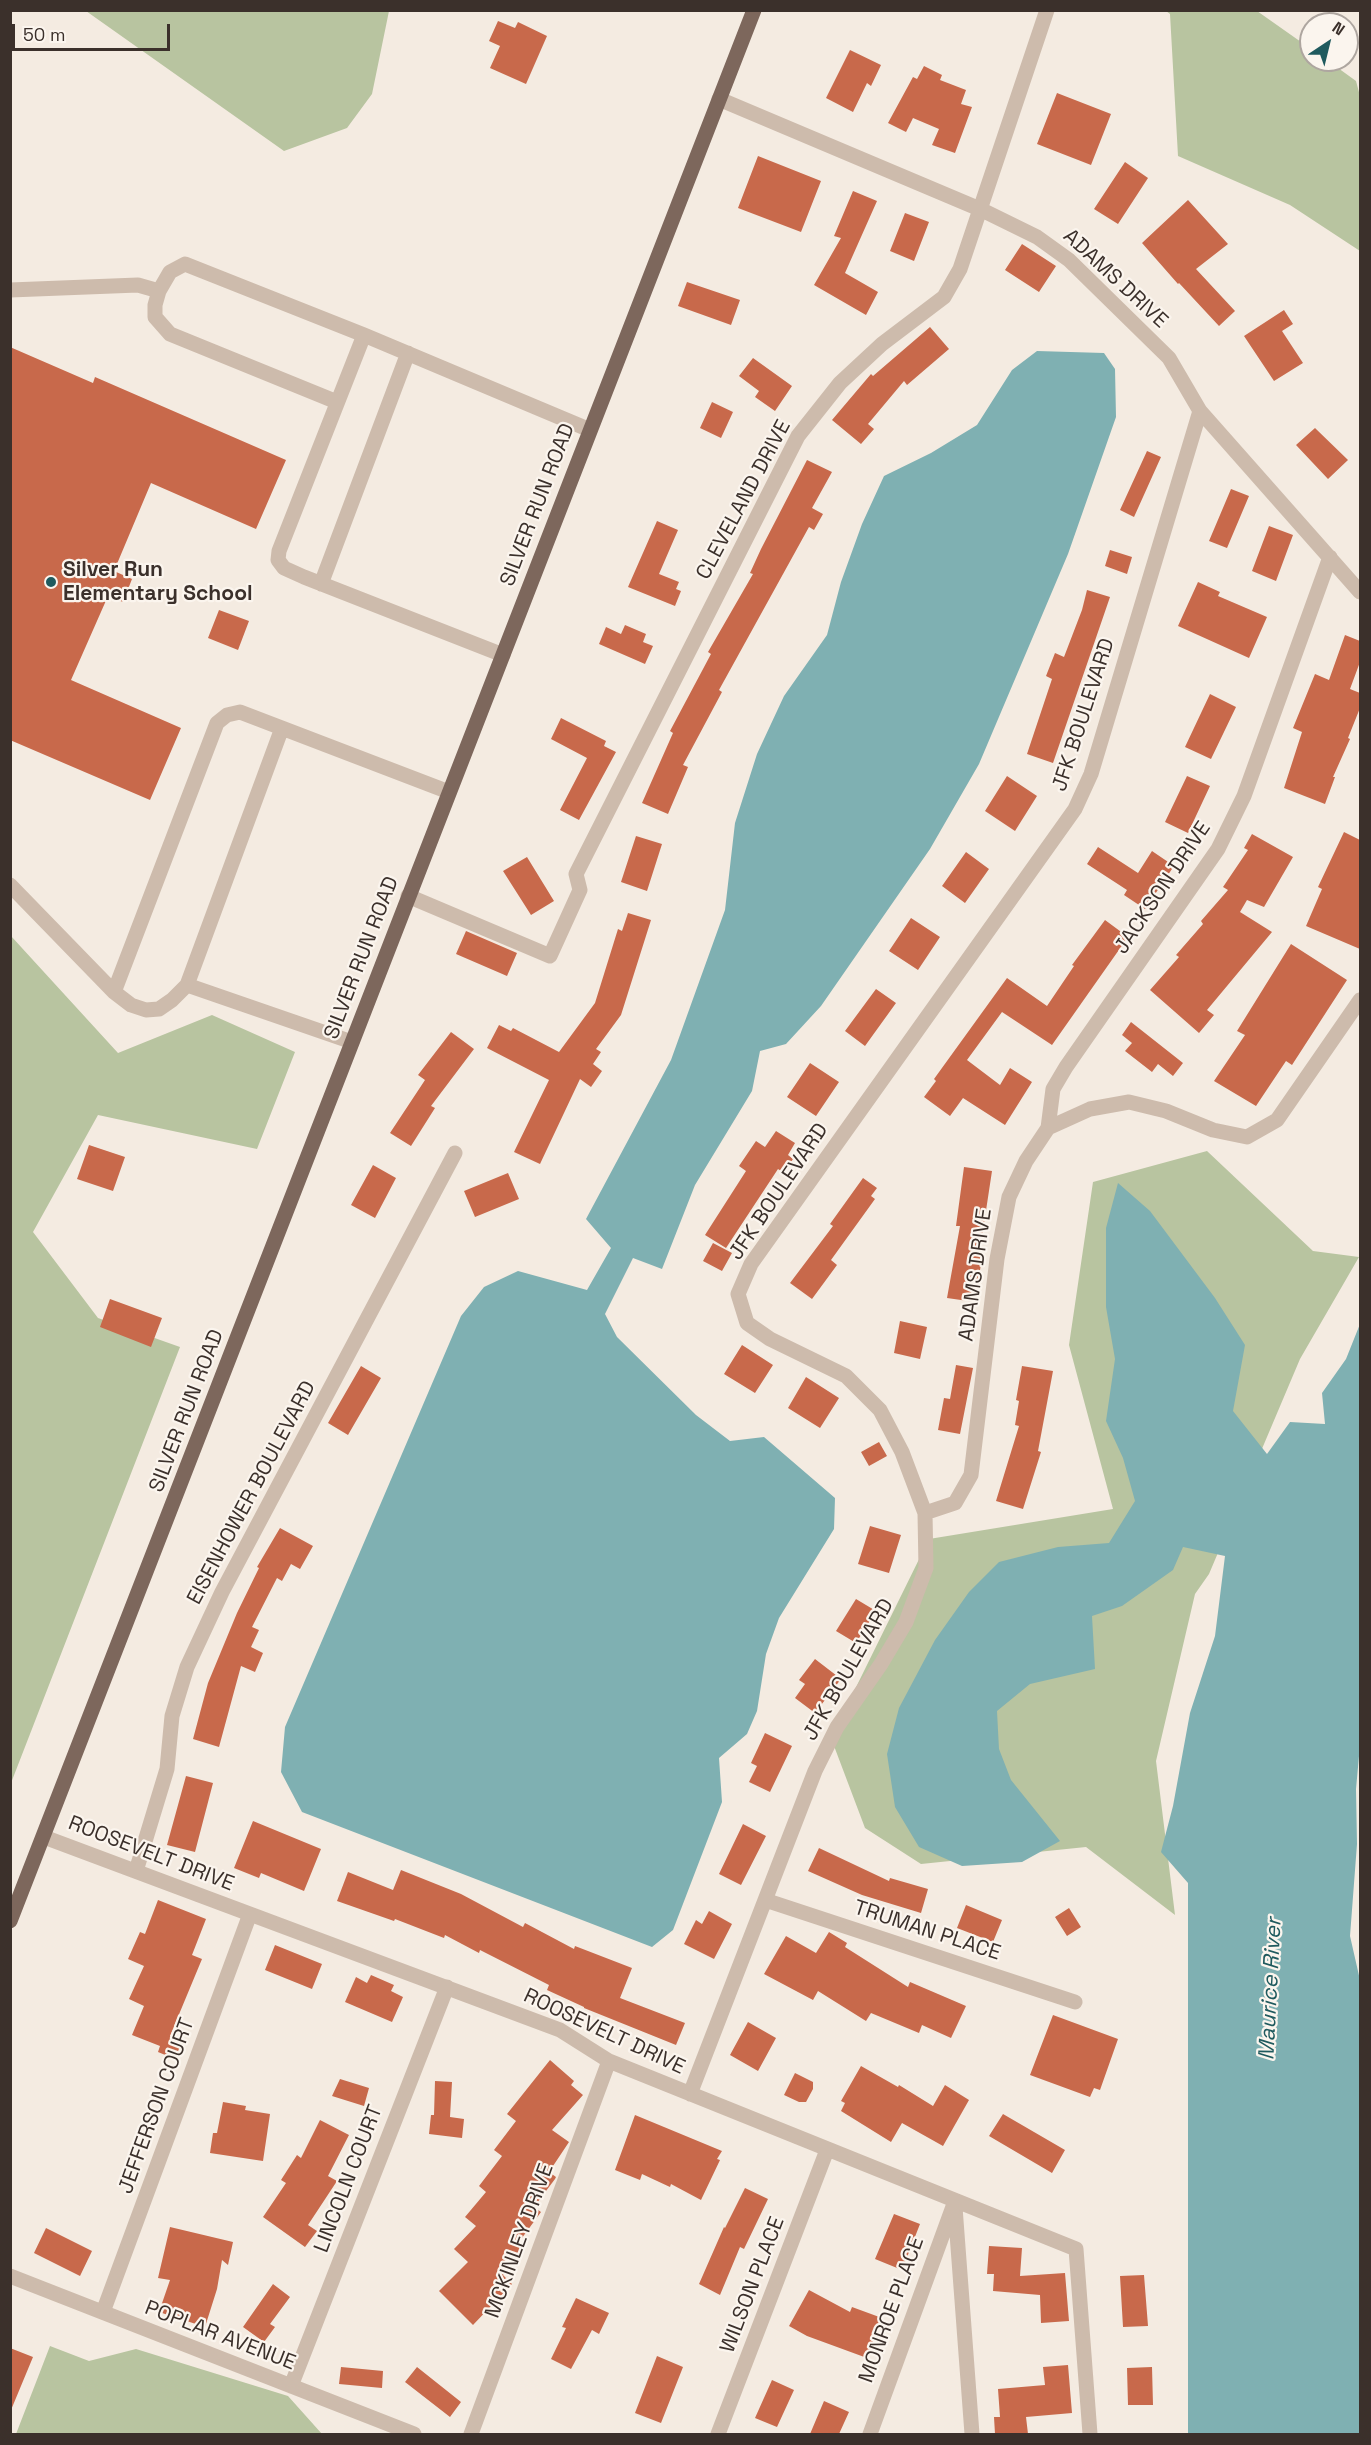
<!DOCTYPE html>
<html>
<head>
<meta charset="utf-8">
<style>
  body { margin:0 }
  #map { position:relative; width:1371px; height:2445px; overflow:hidden; background:#f4ebe1; font-family:"Space Grotesk",sans-serif }
  canvas { display:block }
  .frame { position:absolute; inset:0; border:12px solid #3b302b; pointer-events:none }
  .north { position:absolute; left:1299px; top:12px; width:60px; height:60px; box-sizing:border-box; background:#fbf5ee; border:2px solid #aea6a0; border-radius:50%; rotate:35deg; font-size:16px; font-weight:700; line-height:24px; text-align:center; color:#3b302b }
  .north::after { content:''; display:block; margin:auto; width:21px; height:27px; background:#1f5a5e; clip-path:polygon(50% 0,100% 100%,50% 72%,0 100%) }
  .scale { position:absolute; left:12px; top:24px; width:158px; height:27px; box-sizing:border-box; border:3px solid #3b302b; border-top:0; padding-left:8px; font-size:18px; line-height:21px; white-space:nowrap; color:#3b302b; -webkit-text-stroke:4px #fbf5ee; paint-order:stroke }
</style>
</head>
<body>
<div id="map">
<canvas width="1371" height="2445"></canvas>
<div class="frame"></div>
<div class="north">N</div>
<div class="scale">50 m</div>
</div>
<script>
const ctx = document.querySelector('canvas').getContext('2d');
ctx.lineJoin = 'round';
function fill(path, color) {
  ctx.fillStyle = color;
  ctx.fill(path, 'evenodd');
}
function poly(rows) {
  const path = new Path2D();
  for (const r of rows) {
    path.moveTo(r[0], r[1]);
    for (let i = 2; i < r.length; i += 2) path.lineTo(r[i], r[i + 1]);
  }
  return path;
}
function strokePath(path, color, width, dash) {
  ctx.strokeStyle = color;
  ctx.lineWidth = width;
  ctx.lineCap = dash ? 'butt' : 'round';
  ctx.setLineDash(dash || []);
  ctx.stroke(path);
}
function label(font, color, halo, rows, align = 'center') {
  ctx.font = font + ' "Space Grotesk",sans-serif';
  ctx.lineWidth = 4.5;
  ctx.setLineDash([]);
  ctx.textBaseline = 'middle';
  ctx.strokeStyle = halo;
  ctx.fillStyle = color;
  for (const [text, x, y, turn = 0] of rows) {
    ctx.save();
    ctx.translate(x, y);
    ctx.rotate((+turn || 0) * Math.PI / 180);
    ctx.textAlign = isNaN(turn) ? turn : align;
    if (halo) ctx.strokeText(text, 0, 0);
    ctx.fillText(text, 0, 0);
    ctx.restore();
  }
}
fill(poly([
  [86,11,389,11,372,94,347,128,284,151],
  [1166,11,1257,11,1311,49,1311,60,1327,60,1356,81,1360,96,1360,251,1290,205,1178,156,1170,14],
  [11,936,118,1053,212,1015,295,1052,257,1149,98,1115,33,1232,98,1318,180,1347,11,1783],
  [1207,1151,1313,1251,1359,1257,1300,1359,1209,1574,1195,1594,1156,1761,1175,1915,1086,1847,921,1864,865,1828,831,1738,929,1539,1113,1509,1069,1345,1093,1182],
  [50,2346,89,2361,136,2349,288,2396,322,2434,16,2434]
]), '#b8c4a0');
fill(poly([
  [1037,351,1104,353,1115,369,1116,417,1068,554,979,764,930,849,821,1006,786,1044,760,1051,752,1091,695,1185,662,1269,633,1258,605,1314,617,1337,696,1415,730,1441,764,1437,835,1498,834,1529,779,1618,766,1654,757,1711,747,1734,719,1758,722,1802,673,1930,652,1947,302,1812,281,1772,285,1727,461,1316,484,1287,518,1271,587,1290,611,1248,586,1219,671,1060,725,910,735,823,757,754,784,696,827,635,841,582,862,524,884,476,931,453,977,425,1012,370],
  [1118,1183,1150,1211,1215,1298,1245,1345,1233,1411,1267,1454,1290,1422,1325,1424,1322,1393,1346,1359,1360,1324,1360,1745,1356,1789,1357,1844,1350,1936,1360,1980,1360,2434,1188,2434,1188,1883,1161,1852,1173,1806,1190,1713,1215,1636,1225,1556,1183,1547,1173,1570,1122,1606,1092,1616,1095,1669,1030,1684,997,1711,999,1749,1011,1780,1060,1841,1022,1862,962,1866,919,1847,895,1807,887,1754,899,1708,935,1640,969,1592,999,1562,1058,1547,1109,1543,1135,1501,1123,1458,1106,1421,1115,1359,1106,1307,1106,1228]
]), '#7fb0b2');
fill(poly([
  [498,21,515,28,518,22,547,36,526,84,490,68,500,46,489,41],
  [850,50,881,65,871,86,867,83,853,112,826,98],
  [924,66,942,75,940,80,966,90,961,104,972,107,955,153,932,145,939,129,913,118,906,132,888,123,913,77,917,79],
  [1057,93,1111,114,1091,165,1037,144],
  [758,156,821,181,801,232,738,208],
  [1125,162,1148,178,1118,224,1094,209],
  [853,191,877,201,845,273,878,292,866,315,814,285,841,238,834,236],
  [1188,200,1228,244,1196,269,1235,311,1219,326,1179,283,1178,284,1142,243],
  [905,213,929,222,914,261,890,251],
  [1022,244,1056,266,1039,292,1005,270],
  [687,282,740,300,731,325,678,306],
  [1284,310,1293,324,1282,331,1303,363,1274,381,1244,336],
  [930,327,949,349,907,385,904,381,868,424,874,429,861,444,832,420,871,374,873,376],
  [10,347,93,383,95,377,286,460,256,529,151,483,114,571,132,579,123,602,108,596,71,680,181,728,150,800,10,740],
  [753,358,792,386,775,411,755,397,759,391,739,376],
  [712,402,733,412,721,438,700,428],
  [1315,428,1348,460,1328,479,1296,445],
  [1147,451,1161,457,1134,517,1120,510],
  [807,460,832,472,812,508,823,514,814,530,809,527,719,690,722,692,683,765,688,767,668,814,642,803,673,733,670,731,711,654,708,652,753,574,750,573,761,549],
  [1231,489,1249,496,1227,548,1209,541],
  [657,521,678,530,659,574,679,582,676,589,681,591,675,606,628,587],
  [1269,526,1293,535,1276,581,1252,571],
  [1110,550,1132,557,1127,574,1105,566],
  [1198,582,1220,592,1218,596,1267,617,1249,658,1178,626],
  [1087,590,1110,597,1053,763,1027,754,1052,679,1046,676,1055,653,1064,657,1082,610],
  [219,610,249,621,238,650,208,638],
  [625,625,646,634,643,642,653,646,645,664,599,644,606,627,621,634],
  [1345,635,1360,641,1360,662,1350,689,1360,693,1360,708,1348,738,1350,739,1333,777,1335,777,1325,804,1284,788,1302,732,1293,728,1315,674,1329,680],
  [1210,694,1236,707,1211,759,1185,747],
  [561,718,606,741,604,746,616,752,579,820,560,810,587,758,551,739],
  [1007,776,1037,796,1015,831,985,811],
  [1187,776,1210,786,1188,833,1165,822],
  [1344,832,1360,840,1360,949,1306,926,1322,889,1318,887],
  [1252,834,1293,857,1264,907,1247,900,1240,912,1272,932,1207,1010,1214,1015,1199,1033,1150,990,1179,957,1176,955,1203,924,1201,921,1228,890,1223,887,1248,850,1244,848],
  [636,836,662,844,647,891,621,882],
  [1098,847,1138,873,1152,851,1174,866,1145,909,1124,895,1127,890,1087,864],
  [966,852,989,869,965,903,942,886],
  [527,857,554,901,531,915,503,871],
  [628,913,651,920,621,1015,596,1049,601,1052,593,1064,602,1071,591,1087,580,1079,540,1164,514,1152,549,1080,487,1048,499,1025,511,1031,513,1028,559,1052,595,1003,618,929,622,931],
  [911,918,940,937,918,970,889,951],
  [1105,920,1128,937,1052,1045,1002,1012,967,1060,1000,1085,1010,1068,1032,1082,1005,1125,963,1098,950,1116,924,1097,936,1081,934,1079,1007,978,1047,1006,1074,966,1072,965],
  [466,931,517,953,507,976,456,954],
  [1291,944,1347,980,1292,1065,1286,1061,1256,1106,1214,1081,1245,1035,1237,1031],
  [876,989,896,1003,865,1046,845,1031],
  [1131,1022,1183,1063,1173,1076,1158,1064,1152,1072,1125,1051,1132,1043,1122,1035],
  [451,1032,474,1049,431,1106,435,1108,411,1146,390,1133,425,1080,418,1075],
  [810,1063,839,1082,816,1116,787,1097],
  [776,1131,795,1143,788,1155,793,1159,784,1173,778,1169,726,1248,705,1235,746,1171,739,1166,756,1141,765,1147],
  [89,1145,125,1157,113,1191,77,1179],
  [373,1165,396,1178,375,1218,351,1205],
  [964,1167,992,1171,980,1250,983,1251,975,1302,947,1298,960,1226,956,1226],
  [508,1173,519,1199,475,1217,464,1191],
  [863,1178,877,1188,871,1196,875,1199,831,1260,837,1265,812,1299,790,1283,833,1226,830,1224],
  [713,1243,732,1253,722,1271,703,1261],
  [110,1299,162,1318,151,1347,100,1327],
  [900,1321,927,1327,920,1359,894,1353],
  [742,1345,773,1365,755,1393,724,1374],
  [956,1365,973,1368,960,1434,938,1430,944,1398,950,1399],
  [361,1366,381,1378,348,1435,328,1423],
  [1022,1366,1053,1371,1038,1451,1041,1452,1023,1509,996,1501,1019,1426,1015,1425,1019,1401,1016,1400],
  [806,1377,839,1398,820,1428,788,1408],
  [879,1442,887,1456,869,1466,861,1452],
  [870,1526,901,1535,889,1573,858,1564],
  [280,1528,313,1546,300,1569,291,1564,282,1581,277,1578,252,1627,259,1630,251,1647,263,1653,255,1672,241,1666,219,1747,193,1739,208,1683,237,1613,259,1568,257,1567],
  [856,1599,876,1611,856,1643,836,1631],
  [815,1659,841,1679,815,1713,795,1698,805,1684,799,1680],
  [765,1733,792,1746,770,1792,749,1782,757,1766,751,1763],
  [186,1776,213,1783,195,1852,167,1845],
  [253,1821,321,1849,304,1891,261,1873,259,1878,234,1868],
  [743,1824,766,1836,741,1885,719,1874],
  [819,1848,889,1881,890,1878,928,1889,921,1913,862,1895,808,1871],
  [401,1870,461,1894,523,1927,525,1923,574,1949,575,1946,632,1968,620,1998,685,2023,676,2045,584,2008,584,2007,547,1990,549,1985,480,1950,479,1953,445,1935,444,1938,395,1919,394,1921,337,1901,348,1872,393,1890],
  [158,1900,206,1919,192,1955,202,1959,170,2036,182,2041,175,2059,158,2052,160,2046,132,2035,144,2006,129,1999,144,1966,128,1959,140,1932,145,1934],
  [966,1905,1002,1920,993,1942,957,1928],
  [1069,1908,1081,1927,1067,1936,1055,1917],
  [709,1911,732,1924,714,1959,684,1944,696,1920,702,1924],
  [829,1932,847,1943,845,1947,908,1987,910,1982,966,2006,951,2038,922,2025,919,2033,871,2013,866,2021,818,1991,813,2000,764,1974,786,1936,816,1953],
  [275,1945,322,1964,312,1989,265,1970],
  [371,1975,394,1985,391,1991,403,1997,392,2022,345,2002,356,1977,367,1983],
  [1053,2015,1118,2039,1100,2090,1094,2088,1090,2097,1030,2075],
  [748,2022,776,2038,758,2071,730,2055],
  [550,2060,574,2081,571,2085,583,2095,552,2130,569,2142,549,2172,556,2177,555,2179,534,2207,541,2212,519,2242,526,2247,503,2275,512,2284,473,2325,439,2291,468,2262,454,2249,476,2226,465,2217,486,2192,479,2186,502,2156,494,2150,516,2121,507,2114],
  [861,2066,898,2087,899,2085,933,2106,945,2085,969,2100,943,2146,902,2123,891,2142,841,2111,845,2103,841,2101],
  [795,2073,813,2082,813,2089,806,2102,799,2102,784,2095],
  [340,2079,369,2088,364,2106,332,2096],
  [435,2081,452,2082,450,2117,464,2119,462,2138,429,2134,431,2115,434,2115],
  [223,2102,246,2106,245,2110,270,2114,263,2161,210,2153,213,2133,217,2133],
  [1003,2114,1065,2150,1052,2173,989,2136],
  [635,2115,722,2151,717,2159,720,2160,701,2200,671,2184,670,2187,642,2174,640,2180,615,2170],
  [320,2120,349,2135,328,2176,337,2181,308,2225,317,2231,305,2247,263,2217,286,2183,281,2180,297,2155,301,2158],
  [745,2188,768,2199,744,2249,740,2247,720,2295,699,2284,724,2227,725,2228],
  [894,2214,920,2224,902,2270,875,2259],
  [170,2227,233,2242,228,2265,222,2260,217,2289,205,2327,159,2312,170,2280,158,2278],
  [46,2228,92,2251,80,2276,34,2253],
  [989,2246,1022,2248,1020,2276,1065,2273,1069,2321,1041,2323,1040,2295,993,2291,994,2274,987,2274],
  [1144,2275,1148,2326,1123,2327,1120,2276],
  [273,2284,290,2297,270,2324,275,2327,264,2342,243,2327],
  [809,2290,850,2312,852,2307,882,2318,867,2358,807,2336,789,2326],
  [576,2298,609,2313,599,2334,592,2330,571,2369,551,2359,566,2328,562,2327],
  [10,2348,33,2357,11,2410,10,2410],
  [657,2356,683,2367,661,2423,635,2413],
  [1068,2365,1072,2413,1026,2417,1028,2434,995,2434,994,2417,1000,2417,998,2389,1045,2385,1043,2367],
  [341,2367,383,2371,382,2388,339,2384],
  [417,2367,461,2402,450,2417,405,2382],
  [1152,2367,1153,2405,1128,2405,1127,2368],
  [772,2380,794,2390,777,2427,755,2418],
  [824,2401,849,2412,839,2434,810,2434]
]), '#c8694b');
strokePath(poly([
  [719,99,982,210,1037,237,1069,260,1169,358,1200,411,1360,592],
  [10,290,138,285,159,291],
  [364,335,279,551,278,560,284,568,304,577,503,655],
  [337,402,170,334,155,317,155,305,159,291,170,272,185,264,364,335,590,430],
  [321,584,408,353],
  [10,885,114,992,131,1005,146,1010,159,1009,172,1000,187,985,282,728],
  [408,896,550,956,580,890,576,874,798,436,840,383,882,344,944,297,960,269,1047,10],
  [187,985,352,1042],
  [114,992,217,723,227,715,240,712,449,792],
  [1048,1128,1053,1089,1066,1067,1218,849,1244,796,1330,557],
  [925,1513,955,1503,971,1475,997,1259,1009,1197,1026,1161,1048,1128,1090,1109,1129,1102,1166,1111,1213,1130,1247,1137,1277,1120,1360,1000],
  [44,1837,560,2030,609,2061,1076,2249,1090,2434],
  [136,1871,167,1769,172,1716,187,1667,222,1592,455,1153],
  [765,1900,1075,2002],
  [690,2094,815,1771,837,1727,881,1664,906,1622,926,1568,925,1513,902,1452,880,1410,846,1376,770,1339,747,1323,738,1294,751,1264,1075,809,1091,774,1200,411],
  [955,2207,972,2434],
  [10,2276,414,2434],
  [103,2312,250,1914],
  [291,2386,447,1987],
  [471,2434,609,2061],
  [718,2434,827,2150],
  [870,2434,955,2201]
]), '#cdbbac', 15);
strokePath(poly([
  [10,1921,754,10]
]), '#7d675c', 15);
for (const [x, y, r, color] of [
  [51,582,6,"#1f5a5e"]
]) {
  const dot = new Path2D();
  dot.arc(x, y, r, 0, 2 * Math.PI);
  ctx.fillStyle = color;
  ctx.fill(dot);
  strokePath(dot, '#fbf5ee', 2);
}
label('21px', '#3b302b', '#fbf5ee', [
  ["ADAMS DRIVE",1115,279,43],
  ["CLEVELAND DRIVE",744,500,-62],
  ["SILVER RUN ROAD",538,505,-69],
  ["JFK BOULEVARD",1084,715,-72],
  ["JACKSON DRIVE",1163,888,-56],
  ["SILVER RUN ROAD",362,958,-69],
  ["JFK BOULEVARD",779,1192,-56],
  ["ADAMS DRIVE",976,1275,-82],
  ["SILVER RUN ROAD",187,1411,-69],
  ["EISENHOWER BOULEVARD",252,1493,-62],
  ["JFK BOULEVARD",849,1670,-60],
  ["ROOSEVELT DRIVE",151,1854,21],
  ["TRUMAN PLACE",927,1931,18],
  ["ROOSEVELT DRIVE",604,2032,25],
  ["JEFFERSON COURT",157,2106,-70],
  ["LINCOLN COURT",349,2179,-69],
  ["MCKINLEY DRIVE",520,2241,-70],
  ["WILSON PLACE",753,2285,-69],
  ["MONROE PLACE",892,2310,-70],
  ["POPLAR AVENUE",220,2336,21]
]);
label('bold 21px', '#3b302b', '#fbf5ee', [
  ["Silver Run",63,570],
  ["Elementary School",63,594]
], 'left');
label('italic 22px', '#1f5a5e', '#fbf5ee', [
  ["Maurice River",1271,1989,-87]
]);
</script>
</body>
</html>
